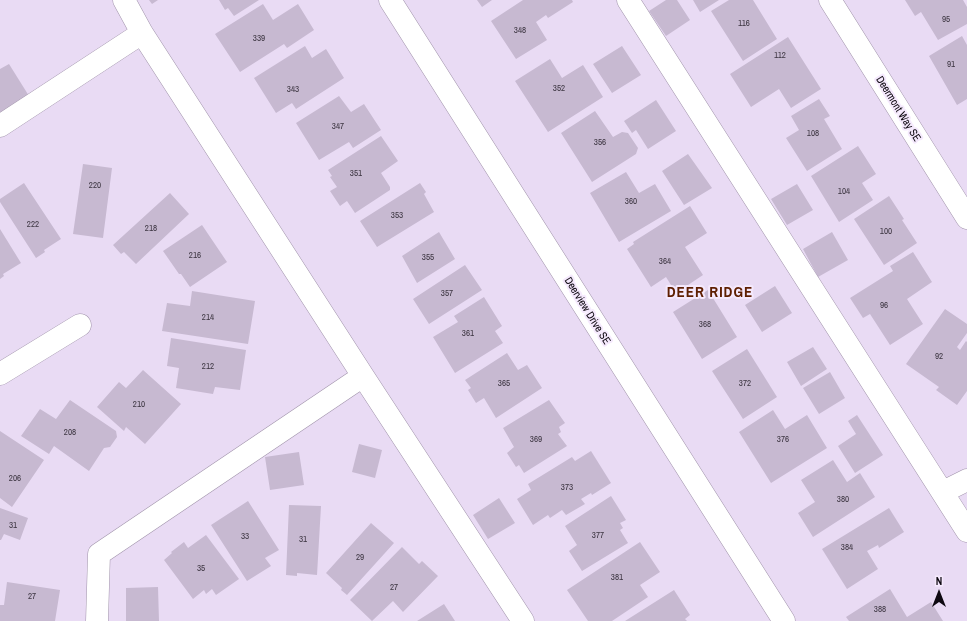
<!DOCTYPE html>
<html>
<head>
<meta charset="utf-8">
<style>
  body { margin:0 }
  #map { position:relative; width:967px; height:621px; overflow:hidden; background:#e9dbf4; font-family:"Archivo Narrow",sans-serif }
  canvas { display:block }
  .north { position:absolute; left:919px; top:573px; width:40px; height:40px; -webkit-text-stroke:3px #f5e9fd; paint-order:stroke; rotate:0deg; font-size:11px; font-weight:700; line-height:16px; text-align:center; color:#0e0911 }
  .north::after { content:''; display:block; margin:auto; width:14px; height:18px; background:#0e0911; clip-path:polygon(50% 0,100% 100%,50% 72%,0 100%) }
</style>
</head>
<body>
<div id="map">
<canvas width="967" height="621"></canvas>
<div class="north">N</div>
</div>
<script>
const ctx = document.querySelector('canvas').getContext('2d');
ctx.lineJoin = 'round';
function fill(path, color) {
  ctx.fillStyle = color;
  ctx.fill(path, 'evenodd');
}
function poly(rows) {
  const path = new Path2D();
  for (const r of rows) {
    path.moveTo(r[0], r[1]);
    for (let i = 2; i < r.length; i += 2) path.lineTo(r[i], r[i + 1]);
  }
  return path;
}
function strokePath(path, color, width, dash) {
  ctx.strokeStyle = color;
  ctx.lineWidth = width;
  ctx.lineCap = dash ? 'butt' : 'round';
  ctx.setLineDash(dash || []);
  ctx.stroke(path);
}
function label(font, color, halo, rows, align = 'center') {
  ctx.font = font + ' "Archivo Narrow",sans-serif';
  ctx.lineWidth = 4;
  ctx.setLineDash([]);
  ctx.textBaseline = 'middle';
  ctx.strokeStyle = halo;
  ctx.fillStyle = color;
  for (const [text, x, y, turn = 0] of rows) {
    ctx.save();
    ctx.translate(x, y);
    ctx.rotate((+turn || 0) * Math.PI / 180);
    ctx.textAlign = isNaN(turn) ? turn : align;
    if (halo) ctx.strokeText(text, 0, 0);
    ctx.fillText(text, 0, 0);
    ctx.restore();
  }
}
fill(poly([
  [149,0,158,0,152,4],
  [219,0,259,0,234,16,228,8,225,10],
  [477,0,492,0,482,7],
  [523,0,572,0,573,2,548,18,546,15,536,22,547,40,516,59,491,21],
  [666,0,677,0,690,20,666,36,649,11],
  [693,0,719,0,700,12],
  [729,0,753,0,777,39,743,61,711,11],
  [905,0,963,0,967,7,967,24,938,40,921,12,915,16],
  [263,4,273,20,298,4,314,30,287,48,284,44,240,72,215,34],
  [962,36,967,45,967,99,957,105,929,56],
  [788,37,821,89,791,108,779,89,751,107,730,74],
  [305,46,312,58,326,49,344,78,296,109,292,103,276,113,254,78],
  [622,46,641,75,612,93,593,64],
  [550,59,562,78,583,65,603,97,548,132,515,81],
  [9,64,29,96,0,114,0,69],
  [339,96,351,112,364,104,381,130,353,148,349,142,319,160,296,123],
  [819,99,830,116,824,119,842,149,807,171,786,138,799,130,791,116],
  [656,100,676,131,648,149,636,130,632,133,624,121],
  [595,111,613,137,622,132,628,133,638,148,636,154,592,182,561,133],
  [381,136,398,161,381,173,390,187,390,190,355,213,347,201,340,206,330,191,337,187,330,177,332,176,328,170],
  [858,146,876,174,862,183,873,200,839,222,811,176],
  [688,154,712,188,684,205,662,171],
  [83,164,112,168,103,238,73,234],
  [626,172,639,193,655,184,671,211,619,242,590,193],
  [24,183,61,239,44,250,45,252,36,258,0,202,0,199],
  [420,183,426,192,424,194,434,212,377,247,360,221],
  [797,184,813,210,787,225,771,199],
  [170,193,189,214,136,264,124,252,121,254,113,245],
  [889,196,904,219,902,220,917,243,884,265,854,219],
  [690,206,707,233,685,247,703,275,676,293,666,277,651,287,627,249,634,244,633,242],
  [202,225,227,262,190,287,181,274,179,274,163,251],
  [0,229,21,263,3,274,4,276,0,279],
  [439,232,455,259,417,283,402,256],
  [832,232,848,260,818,277,803,249],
  [913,252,932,282,907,299,923,324,890,345,870,314,863,318,850,298,893,271,890,266],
  [465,265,482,290,429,324,413,299],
  [775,286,792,313,762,332,745,305],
  [708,290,737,337,702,359,673,312],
  [192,291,255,301,248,344,162,331,167,303,190,306],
  [484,297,502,326,495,331,503,343,455,373,433,337,458,322,454,316],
  [945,309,967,324,967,333,957,347,960,350,966,341,967,342,967,391,957,405,936,390,939,387,906,364],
  [171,338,246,350,240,390,215,387,213,394,176,388,179,368,167,366],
  [813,347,827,369,801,386,787,362],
  [747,349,777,397,743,419,712,371],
  [507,353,518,370,527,365,542,388,496,418,484,398,476,403,468,390,471,388,465,380],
  [143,370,181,404,145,444,126,427,124,431,97,407,119,382,126,388],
  [830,372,845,398,819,414,803,388],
  [70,400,116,431,117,437,110,447,104,448,89,471,54,446,49,454,21,436,40,409,56,419],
  [549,400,565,423,559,427,561,432,558,434,567,446,524,473,519,465,516,467,507,453,514,447,503,428],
  [773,410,785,429,807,415,827,448,771,483,739,432],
  [857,415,883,455,855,473,838,446,856,434,848,421],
  [0,431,44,460,12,507,0,498],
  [359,444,382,450,375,478,352,472],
  [591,451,611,483,592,495,591,493,581,499,585,504,566,515,562,510,550,518,548,515,533,525,517,499,531,490,528,484,572,457,575,461],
  [299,452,304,485,270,490,265,457],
  [833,460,847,482,860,473,875,497,813,537,798,513,815,502,801,480],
  [611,496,626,520,620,523,623,528,620,530,628,543,582,571,569,551,577,545,565,526],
  [499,498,515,523,488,539,473,515],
  [248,501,279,550,265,558,271,566,247,581,211,525],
  [289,505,321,506,317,575,297,573,297,576,286,575],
  [0,508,28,518,20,540,4,534,1,540,0,540],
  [889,508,904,532,879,548,878,545,867,551,878,569,847,589,822,549],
  [371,523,394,543,347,595,341,590,342,588,326,573],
  [206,535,239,579,216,595,212,589,206,594,204,590,193,599,164,560,172,553,171,552,184,542,188,548],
  [640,542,660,572,640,585,648,597,612,621,588,621,567,590],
  [402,547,419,564,422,561,438,576,403,612,393,601,372,621,350,600],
  [7,582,60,590,55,621,0,621,0,605,4,605],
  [158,587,159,621,126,621,126,588],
  [890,589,907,617,931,602,943,621,849,621,846,617],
  [674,590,690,615,685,619,687,621,625,621],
  [444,604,455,621,417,621]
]), '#c7b9d1');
const minor = poly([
  [124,0,142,33,363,376,523,621],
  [390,0,784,621],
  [628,0,967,531],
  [830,0,967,218],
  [0,126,142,33],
  [0,374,80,325],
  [943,492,967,480],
  [97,621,99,554,363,376]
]);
strokePath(minor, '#a093aa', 23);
strokePath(minor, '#fff', 22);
label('9px', '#3c3541', null, [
  ["95",946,20],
  ["116",744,24],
  ["348",520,31],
  ["339",259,39],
  ["112",780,56],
  ["91",951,65],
  ["352",559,89],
  ["343",293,90],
  ["347",338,127],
  ["108",813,134],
  ["356",600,143],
  ["351",356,174],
  ["220",95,186],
  ["104",844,192],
  ["360",631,202],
  ["353",397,216],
  ["222",33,225],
  ["218",151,229],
  ["100",886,232],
  ["216",195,256],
  ["355",428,258],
  ["364",665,262],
  ["357",447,294],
  ["96",884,306],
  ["214",208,318],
  ["368",705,325],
  ["361",468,334],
  ["92",939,357],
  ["212",208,367],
  ["365",504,384],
  ["372",745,384],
  ["210",139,405],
  ["208",70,433],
  ["369",536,440],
  ["376",783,440],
  ["206",15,479],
  ["373",567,488],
  ["380",843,500],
  ["31",13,526],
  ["377",598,536],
  ["33",245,537],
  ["31",303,540],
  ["384",847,548],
  ["29",360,558],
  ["35",201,569],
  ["381",617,578],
  ["27",394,588],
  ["27",32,597],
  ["388",880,610]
]);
label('11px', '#0e0911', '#f5e9fd', [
  ["Deermont Way SE",898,109,58],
  ["Deerview Drive SE",587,311,58]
]);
ctx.letterSpacing = '1px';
label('bold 15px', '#5e1f01', '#f5e9fd', [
  ["DEER RIDGE",710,293]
]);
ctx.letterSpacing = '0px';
</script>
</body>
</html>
